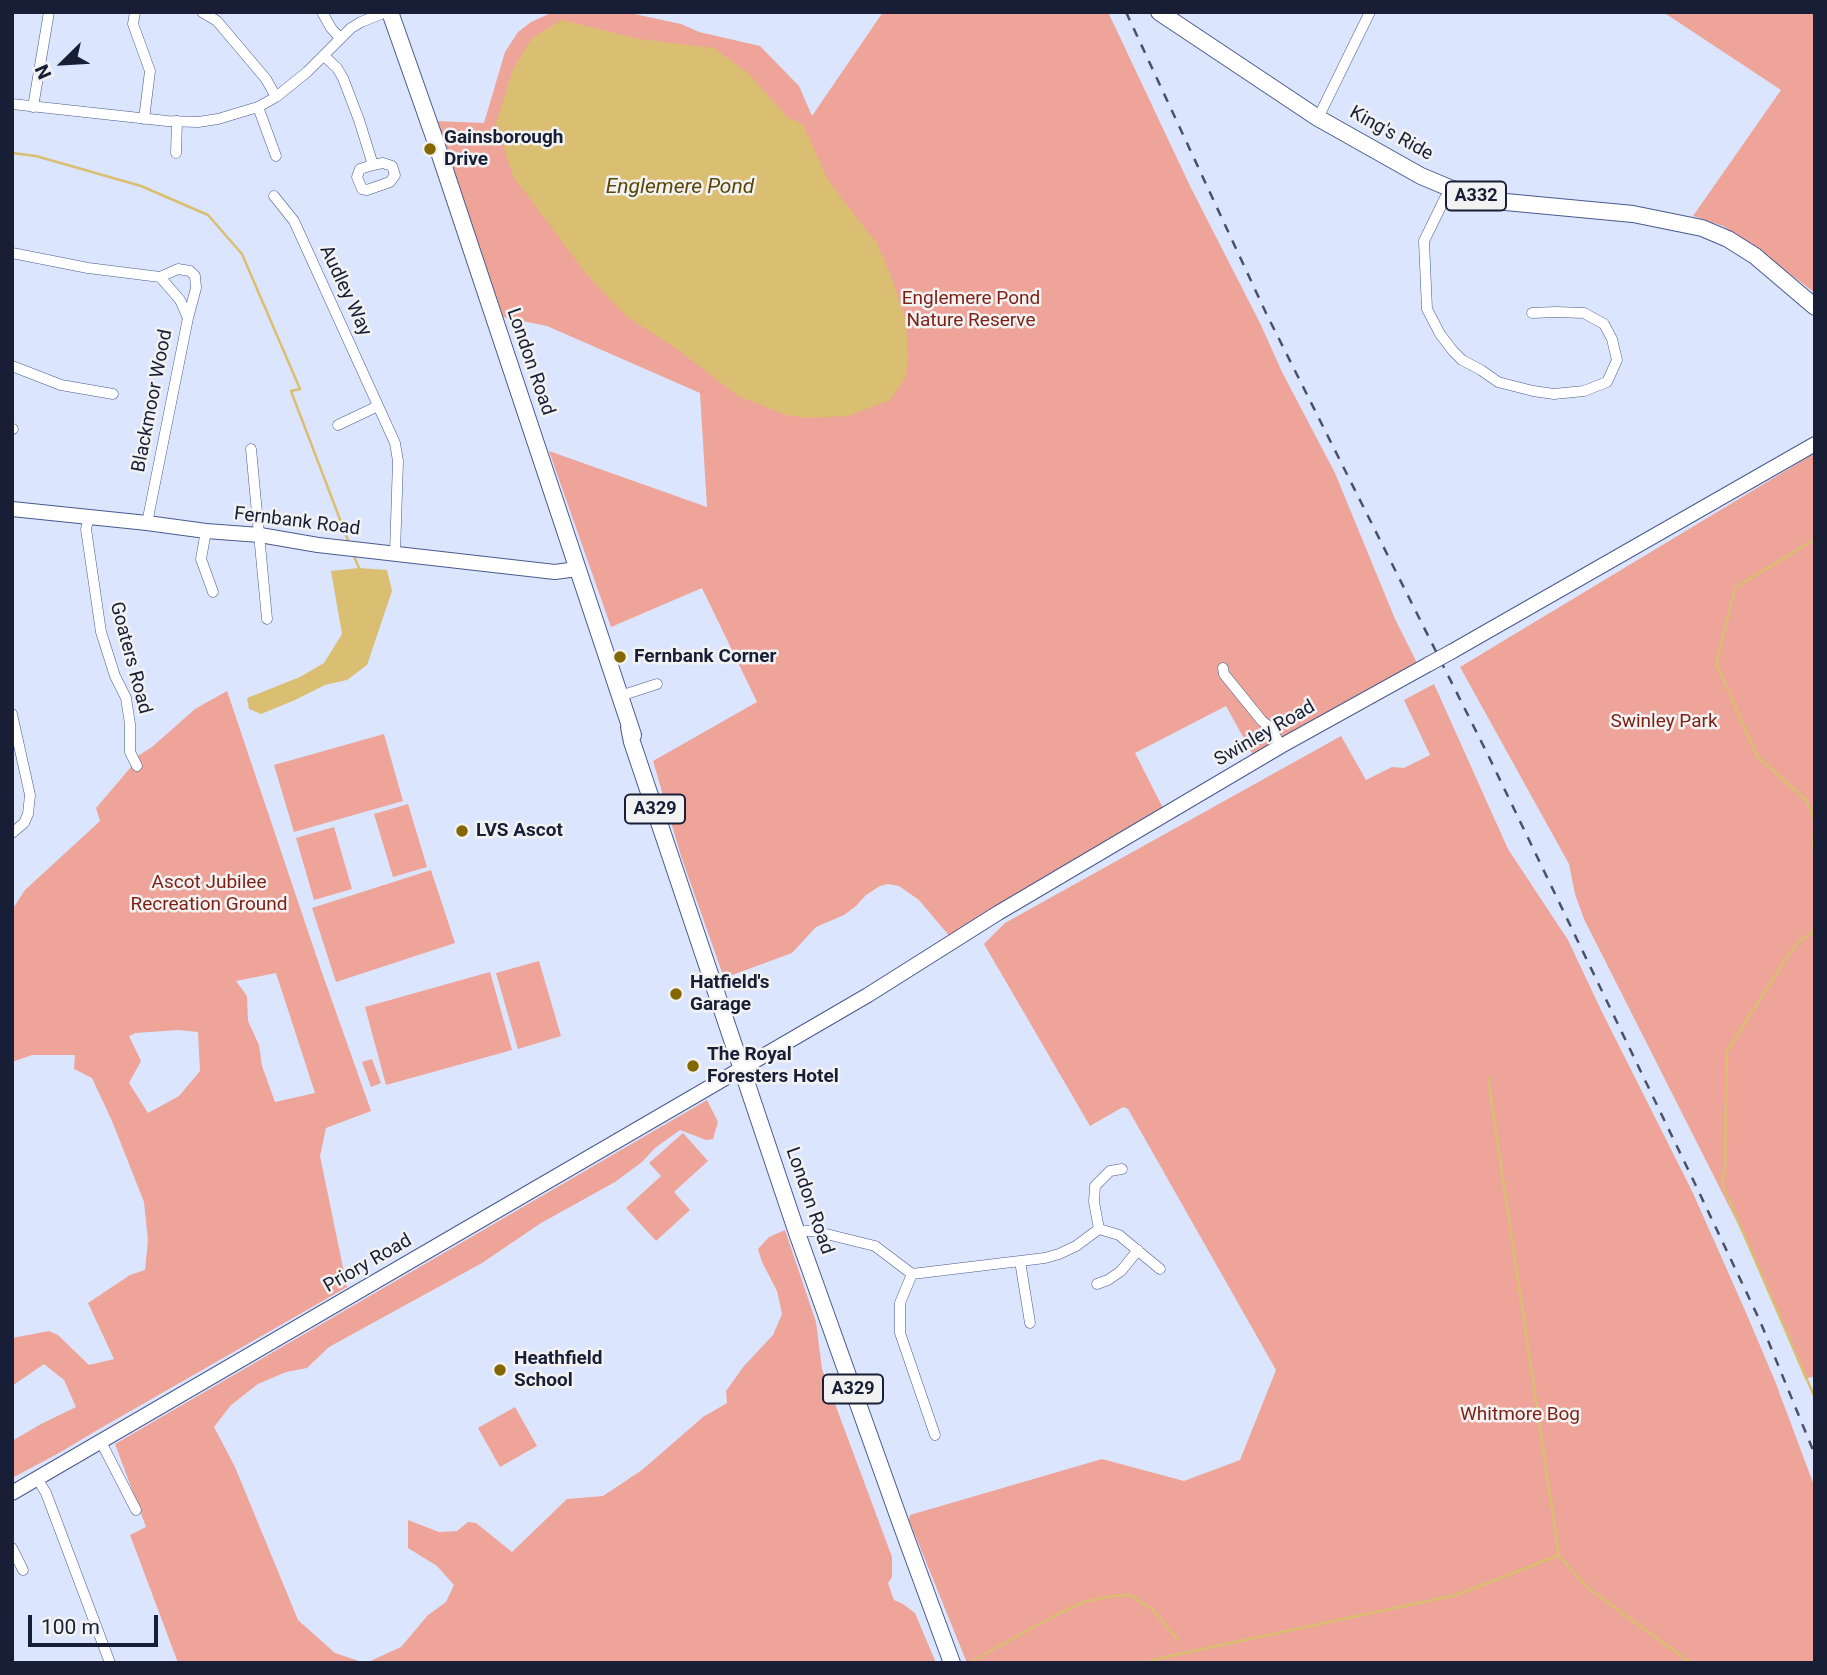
<!DOCTYPE html>
<html>
<head>
<meta charset="utf-8">
<style>
  body { margin:0 }
  #map { position:relative; width:1827px; height:1675px; overflow:hidden; background:#dce5fe; font-family:Roboto,sans-serif }
  canvas { display:block }
  .frame { position:absolute; inset:0; border:14px solid #171e35; pointer-events:none }
  .north { position:absolute; left:28px; top:28px; width:70px; height:70px; -webkit-text-stroke:5px #f2f2f2; paint-order:stroke; rotate:246deg; font-size:19px; font-weight:700; line-height:28px; text-align:center; color:#171e35 }
  .north::after { content:''; display:block; margin:auto; width:24px; height:32px; background:#171e35; clip-path:polygon(50% 0,100% 100%,50% 72%,0 100%) }
  .scale { position:absolute; left:28px; top:1615px; width:130px; height:32px; box-sizing:border-box; border:4px solid #171e35; border-top:0; padding-left:9px; font-size:21px; line-height:24px; white-space:nowrap; color:#171e35; -webkit-text-stroke:5px #f2f2f2; paint-order:stroke }
</style>
</head>
<body>
<div id="map">
<canvas width="1827" height="1675"></canvas>
<div class="frame"></div>
<div class="north">N</div>
<div class="scale">100 m</div>
</div>
<script>
const ctx = document.querySelector('canvas').getContext('2d');
ctx.lineJoin = 'round';
function fill(path, color) {
  ctx.fillStyle = color;
  ctx.fill(path, 'evenodd');
}
function poly(rows) {
  const path = new Path2D();
  for (const r of rows) {
    path.moveTo(r[0], r[1]);
    for (let i = 2; i < r.length; i += 2) path.lineTo(r[i], r[i + 1]);
  }
  return path;
}
function strokePath(path, color, width, dash) {
  ctx.strokeStyle = color;
  ctx.lineWidth = width;
  ctx.lineCap = dash ? 'butt' : 'round';
  ctx.setLineDash(dash || []);
  ctx.stroke(path);
}
function label(font, color, halo, rows, align = 'center') {
  ctx.font = font + ' Roboto,sans-serif';
  ctx.lineWidth = 5;
  ctx.setLineDash([]);
  ctx.textBaseline = 'middle';
  ctx.strokeStyle = halo;
  ctx.fillStyle = color;
  for (const [text, x, y, turn = 0] of rows) {
    ctx.save();
    ctx.translate(x, y);
    ctx.rotate((+turn || 0) * Math.PI / 180);
    ctx.textAlign = isNaN(turn) ? turn : align;
    if (halo) ctx.strokeText(text, 0, 0);
    ctx.fillText(text, 0, 0);
    ctx.restore();
  }
}
fill(poly([
  [553,12,625,12,681,24,699,32,760,46,799,86,812,116,883,12,1108,12,1191,188,1261,325,1282,372,1335,473,1395,619,1417,663,1367,693,1299,727,1253,755,1226,706,1135,753,1163,808,1015,894,951,938,919,900,899,886,888,884,880,886,866,895,856,906,844,915,816,927,792,953,724,978,681,856,653,761,757,702,702,588,611,627,549,451,707,507,700,393,547,326,503,317,434,121,484,123,505,52,518,32,531,22],
  [1663,12,1815,12,1815,293,1748,242,1723,226,1693,216,1781,90],
  [1815,453,1815,1376,1805,1379,1760,1271,1736,1220,1584,919,1575,894,1569,864,1460,667],
  [1434,684,1508,849,1568,940,1601,1010,1692,1191,1744,1308,1775,1381,1815,1488,1815,1663,967,1663,909,1520,910,1515,1102,1459,1184,1481,1240,1460,1276,1370,1128,1109,1123,1107,1090,1126,984,944,1005,923,1341,736,1366,780,1392,767,1404,768,1430,755,1404,700],
  [227,691,319,964,371,1111,326,1128,320,1156,347,1287,94,1432,59,1453,12,1478,12,1441,41,1424,76,1407,64,1380,44,1364,12,1386,12,1338,49,1331,58,1335,89,1365,114,1359,88,1303,130,1275,145,1270,148,1240,144,1202,112,1121,92,1078,74,1069,75,1055,32,1055,12,1062,12,910,25,890,100,821,96,808,131,767,133,759,152,747,195,709],
  [276,973,315,1093,275,1102,262,1066,259,1045,248,1021,247,996,236,981],
  [178,1030,198,1032,200,1071,179,1096,148,1113,129,1083,141,1061,129,1036,136,1033],
  [384,734,403,801,294,832,274,765],
  [408,804,427,867,393,877,374,814],
  [334,827,352,889,314,900,296,838],
  [431,870,455,943,336,982,312,908],
  [539,961,561,1036,518,1049,496,973],
  [490,972,512,1050,386,1085,365,1007],
  [372,1059,381,1083,371,1087,362,1062],
  [707,1100,718,1122,713,1139,706,1140,680,1130,655,1148,642,1162,615,1182,541,1223,482,1263,329,1347,307,1368,286,1372,258,1384,231,1405,214,1427,235,1467,298,1620,335,1653,365,1663,178,1663,130,1535,146,1527,115,1444],
  [683,1133,708,1161,674,1192,690,1210,656,1241,626,1208,661,1176,649,1163],
  [785,1230,816,1322,822,1369,892,1557,892,1577,888,1583,891,1592,894,1600,903,1604,915,1613,936,1663,366,1663,401,1647,428,1615,446,1602,454,1585,437,1566,408,1548,408,1520,439,1532,457,1531,468,1522,476,1523,512,1552,567,1499,603,1496,642,1470,703,1417,727,1403,726,1391,744,1366,773,1335,782,1314,777,1291,762,1262,758,1249,769,1237],
  [515,1407,537,1446,500,1467,478,1428]
]), '#eea498');
fill(poly([
  [562,20,639,39,714,48,749,74,787,117,803,125,828,180,866,230,876,241,891,276,906,321,908,358,906,377,890,400,848,416,808,418,786,415,738,396,677,349,626,316,587,275,513,176,496,123,513,69,533,37],
  [359,568,387,570,392,591,367,665,347,680,325,685,295,700,261,714,249,709,247,698,300,677,324,663,342,634,331,571]
]), '#dabe71');
strokePath(poly([
  [12,153,36,156,141,186,208,215,242,254,300,389,291,391,349,543],
  [1815,539,1735,588,1716,663,1757,756,1806,800,1815,821],
  [354,556,359,568],
  [1815,827,1813,843,1815,855],
  [1815,930,1799,942,1789,954,1727,1051,1725,1168,1722,1184,1815,1398],
  [1488,1078,1559,1556,1588,1588,1691,1663],
  [974,1660,1052,1617,1083,1602,1112,1596,1130,1595,1152,1609,1178,1640],
  [1145,1663,1165,1657,1456,1595,1557,1556]
]), '#dabe71', 2.5);
const street = poly([
  [135,12,133,24,150,71,144,119],
  [202,12,217,21,266,79,276,97],
  [322,12,331,28,340,38],
  [324,56,337,68,343,78,359,120,373,165,360,169,357,177,362,189,367,190,390,182,395,175,392,166,383,163,373,165],
  [12,104,167,121,198,122,218,119,258,107,276,97,307,72,351,28,361,22,386,12],
  [33,107,49,12],
  [258,107,276,156],
  [1318,118,1370,12],
  [176,153,177,121],
  [1452,189,1445,198,1424,241,1427,309,1440,334,1453,351,1462,360,1481,370,1498,382,1533,391,1554,394,1584,391,1607,382,1617,360,1612,339,1604,324,1584,313,1556,312,1532,313],
  [274,196,294,221,395,443,398,461,395,553],
  [12,253,88,268,160,277,180,300,188,318,147,523],
  [160,277,178,269,190,271,195,276,196,288,188,318],
  [12,366,61,385,113,394],
  [338,425,378,406],
  [12,429,13,429],
  [251,449,267,619],
  [89,516,86,529,101,632,115,676,126,698,130,724,130,752,137,766],
  [206,531,201,559,213,592],
  [1223,668,1224,674,1262,721,1270,727,1281,746],
  [620,696,657,684],
  [12,714,30,795,28,814,24,823,12,833],
  [1099,1229,1094,1202,1095,1186,1110,1171,1122,1169],
  [1099,1229,1119,1235,1160,1269],
  [797,1233,806,1231,814,1231,875,1246,912,1274,1045,1258,1059,1254,1076,1246,1099,1229],
  [1020,1261,1030,1323],
  [912,1274,900,1303,900,1333,935,1435],
  [1097,1284,1108,1280,1121,1271,1138,1250],
  [101,1442,136,1510],
  [37,1478,46,1493,110,1663],
  [12,1548,23,1570]
]);
const secondary = poly([
  [12,509,147,523,206,531,260,535,318,545,555,572,577,569],
  [1451,652,1815,444],
  [12,1493,868,995,998,913,1281,746,1429,664]
]);
const primary = poly([
  [390,12,434,137,633,735],
  [1159,12,1318,118,1421,176,1452,189,1495,201,1633,214,1702,228,1728,239,1755,256,1815,307],
  [629,727,632,742,797,1233,901,1524,952,1663]
]);
strokePath(street, '#49598f', 11);
strokePath(secondary, '#49598f', 16);
strokePath(primary, '#49598f', 18);
strokePath(street, '#fff', 10);
strokePath(secondary, '#fff', 14);
strokePath(primary, '#fff', 16);
strokePath(poly([
  [1126,12,1266,313,1488,755,1698,1190,1760,1321,1815,1455]
]), '#495068', 2.5, [9, 9]);
const secondaryBridge = poly([
  [1429,664,1451,652]
]);
strokePath(secondaryBridge, '#49598f', 16, []);
strokePath(secondaryBridge, '#fff', 14);
for (const [x, y, r, color] of [
  [430,149,7,"#836700"],
  [620,657,7,"#836700"],
  [462,831,7,"#836700"],
  [676,994,7,"#836700"],
  [693,1066,7,"#836700"],
  [500,1370,7,"#836700"]
]) {
  const dot = new Path2D();
  dot.arc(x, y, r, 0, 2 * Math.PI);
  ctx.fillStyle = color;
  ctx.fill(dot);
  strokePath(dot, '#f2f2f2', 2.5);
}
for (const [x, y, w] of [
  [1476,196,60],
  [655,809,60],
  [853,1389,60]
]) {
  const box = new Path2D();
  box.roundRect(x - w / 2, y - 14.5, w, 29, 5);
  ctx.fillStyle = '#f2f2f2';
  ctx.fill(box);
  strokePath(box, '#171e35', 2);
}
label('bold 18px', '#171e35', null, [
  ["A332",1476,196],
  ["A329",655,809],
  ["A329",853,1389]
]);
label('19px', '#171e35', '#f2f2f2', [
  ["King's Ride",1391,134,29],
  ["Audley Way",345,291,65],
  ["London Road",530,362,71],
  ["Blackmoor Wood",153,401,-79],
  ["Fernbank Road",297,522,7],
  ["Goaters Road",130,658,75],
  ["Swinley Road",1265,734,-30],
  ["London Road",809,1201,71],
  ["Priory Road",368,1264,-30]
]);
label('bold 19px', '#171e35', '#f2f2f2', [
  ["Gainsborough",444,138],
  ["Drive",444,160],
  ["Fernbank Corner",634,657],
  ["LVS Ascot",476,831],
  ["Hatfield's",690,983],
  ["Garage",690,1005],
  ["The Royal",707,1055],
  ["Foresters Hotel",707,1077],
  ["Heathfield",514,1359],
  ["School",514,1381]
], 'left');
label('19px', '#7e1f14', '#f2f2f2', [
  ["Englemere Pond",971,299],
  ["Nature Reserve",971,321],
  ["Swinley Park",1664,722],
  ["Ascot Jubilee",209,883],
  ["Recreation Ground",209,905],
  ["Whitmore Bog",1520,1415]
]);
label('italic 21px', '#594607', '#f2f2f2', [
  ["Englemere Pond",680,188]
]);
</script>
</body>
</html>
